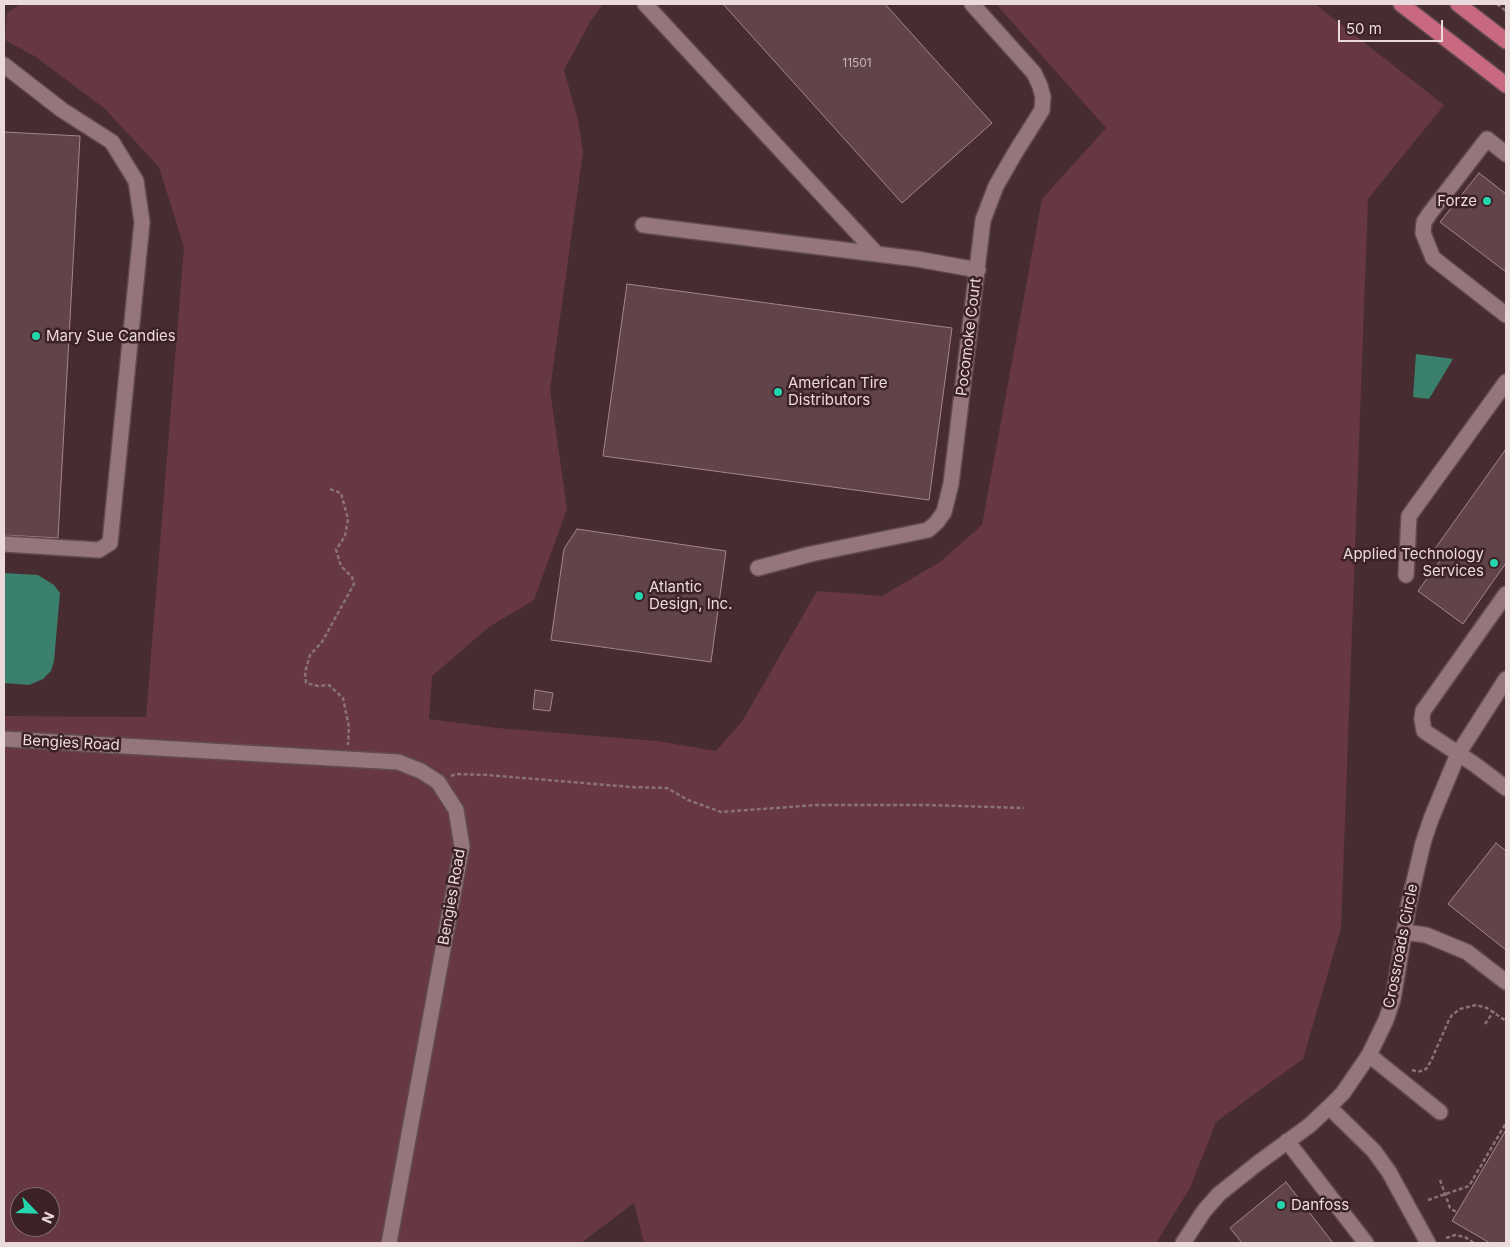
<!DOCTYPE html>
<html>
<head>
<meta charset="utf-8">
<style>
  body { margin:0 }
  #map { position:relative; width:1510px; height:1247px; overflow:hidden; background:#472c31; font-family:Inter,sans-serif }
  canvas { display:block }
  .frame { position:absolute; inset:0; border:5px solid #ebdadc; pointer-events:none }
  .north { position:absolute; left:10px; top:1187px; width:50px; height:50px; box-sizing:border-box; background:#3c2227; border:1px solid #826c6f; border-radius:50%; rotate:114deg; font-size:14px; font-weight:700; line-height:20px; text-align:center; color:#ebdadc }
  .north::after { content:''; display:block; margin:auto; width:18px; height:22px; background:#25d5ae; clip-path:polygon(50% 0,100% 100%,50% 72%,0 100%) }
  .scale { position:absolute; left:1338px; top:20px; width:105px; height:22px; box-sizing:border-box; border:2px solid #ebdadc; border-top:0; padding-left:6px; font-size:15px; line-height:18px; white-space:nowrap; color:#ebdadc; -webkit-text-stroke:4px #3c2227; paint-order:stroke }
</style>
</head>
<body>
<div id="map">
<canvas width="1510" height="1247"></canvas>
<div class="frame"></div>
<div class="north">N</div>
<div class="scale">50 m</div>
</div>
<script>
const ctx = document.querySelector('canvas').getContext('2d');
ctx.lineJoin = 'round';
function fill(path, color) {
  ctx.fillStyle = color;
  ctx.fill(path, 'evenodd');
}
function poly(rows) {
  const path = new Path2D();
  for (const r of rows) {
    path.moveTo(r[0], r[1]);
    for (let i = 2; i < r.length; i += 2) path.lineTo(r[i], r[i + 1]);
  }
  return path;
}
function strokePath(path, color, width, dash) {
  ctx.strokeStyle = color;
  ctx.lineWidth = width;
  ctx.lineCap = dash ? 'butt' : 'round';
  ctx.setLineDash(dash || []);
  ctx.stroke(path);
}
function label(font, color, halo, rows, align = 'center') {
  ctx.font = font + ' Inter,sans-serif';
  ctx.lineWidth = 5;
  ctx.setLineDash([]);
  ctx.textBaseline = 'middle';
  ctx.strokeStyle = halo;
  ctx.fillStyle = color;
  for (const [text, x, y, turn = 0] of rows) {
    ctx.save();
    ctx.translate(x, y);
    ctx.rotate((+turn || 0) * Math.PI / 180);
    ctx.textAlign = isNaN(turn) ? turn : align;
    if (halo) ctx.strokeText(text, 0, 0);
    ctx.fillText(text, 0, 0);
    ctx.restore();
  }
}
fill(poly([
  [20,4,603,4,590,22,564,70,578,120,583,152,550,390,567,509,534,600,489,627,432,676,429,719,497,728,657,741,716,751,743,720,817,591,882,596,940,562,982,525,1042,199,1106,128,996,4,1315,4,1444,105,1368,199,1341,928,1303,1059,1216,1122,1190,1188,1156,1243,644,1243,634,1203,581,1243,4,1243,4,716,146,717,184,247,159,167,105,109,36,57,5,40,7,13],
  [20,1197,50,1197,50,1227,20,1227]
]), '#673842');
fill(poly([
  [1416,354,1453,359,1429,399,1413,397],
  [4,573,38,575,54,585,60,593,54,661,51,671,43,679,29,685,4,683]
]), '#3a806d');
const building = poly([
  [723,4,885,4,992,123,902,203,723,4],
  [4,132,80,136,58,538,4,535,4,132],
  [1479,173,1506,194,1506,272,1440,222,1479,173],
  [627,284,952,328,929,500,603,456,627,284],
  [1506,449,1506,563,1463,624,1418,591,1441,559,1432,553,1506,449],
  [577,529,726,551,711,662,551,640,564,549,577,529],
  [535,690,553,693,550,711,533,709,535,690],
  [1496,843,1506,851,1506,950,1448,904,1496,843],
  [1506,1130,1506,1243,1490,1243,1452,1221,1506,1130],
  [1286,1182,1333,1243,1242,1243,1230,1228,1286,1182]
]);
fill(building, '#604449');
strokePath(building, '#a5868a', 1);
const minor = poly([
  [645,4,877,254],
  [4,65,62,110,112,142,136,181,142,222,110,543,99,550,4,544],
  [1506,154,1487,139,1430,213,1424,222,1423,233,1433,258,1506,315],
  [643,225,917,259,978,270],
  [758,568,811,554,928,530,937,522,944,512,951,484,983,220,996,186,1015,153,1042,110,1043,97,1040,86,1034,73,972,4],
  [1406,575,1409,516,1506,382],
  [1506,594,1423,711,1422,719,1424,731,1474,764,1506,788],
  [4,739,398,762,421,771,438,782,456,810,462,846,389,1243],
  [1404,932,1426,935,1467,952,1506,982],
  [1369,1055,1440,1112],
  [1329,1107,1374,1151,1389,1172,1428,1243],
  [1287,1141,1366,1243],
  [1183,1243,1204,1211,1219,1194,1258,1163,1310,1125,1329,1107,1343,1093,1369,1055,1386,1020,1393,999,1409,903,1423,843,1431,819,1458,754,1506,679]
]);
const major = poly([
  [1401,4,1506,85],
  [1458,4,1506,41]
]);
strokePath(minor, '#614b50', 18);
strokePath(major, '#614b50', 18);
strokePath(poly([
  [1497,4,1506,11],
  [330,489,341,493,348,519,345,536,336,550,341,566,352,577,354,584,322,642,310,655,305,672,306,683,318,686,329,685,343,698,349,727,348,745],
  [451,776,456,774,487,775,631,787,667,788,688,800,721,812,816,805,928,805,1024,808],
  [1506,1008,1506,1007],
  [1485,1024,1494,1011],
  [1412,1070,1418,1072,1426,1069,1431,1061,1448,1022,1452,1015,1460,1009,1476,1005,1487,1008,1506,1021],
  [1440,1180,1450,1208,1456,1212],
  [1428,1200,1469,1186,1506,1123],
  [1446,1238,1455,1235,1465,1237,1474,1243]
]), '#897276', 2.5, [4, 2.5]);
strokePath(minor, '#95767b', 15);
strokePath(major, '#c96980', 15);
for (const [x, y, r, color] of [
  [1487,201,5,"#25d5ae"],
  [36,336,5,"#25d5ae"],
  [778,392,5,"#25d5ae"],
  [1494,563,5,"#25d5ae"],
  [639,596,5,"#25d5ae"],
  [1281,1205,5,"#25d5ae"]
]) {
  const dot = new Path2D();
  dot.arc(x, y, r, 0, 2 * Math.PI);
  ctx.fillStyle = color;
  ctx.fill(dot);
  strokePath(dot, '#3c2227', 2);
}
label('12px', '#c8b4b7', null, [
  ["11501",857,63]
]);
label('15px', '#ebdadc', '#3c2227', [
  ["Forze",1477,201,"right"],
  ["Mary Sue Candies",46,336],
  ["American Tire",788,383],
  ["Distributors",788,400],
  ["Applied Technology",1484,554,"right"],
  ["Services",1484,571,"right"],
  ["Atlantic",649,587],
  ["Design, Inc.",649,604],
  ["Danfoss",1291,1205]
], 'left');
label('15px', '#ebdadc', '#3c2227', [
  ["Pocomoke Court",969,337,-83],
  ["Bengies Road",71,743,3],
  ["Bengies Road",452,897,-80],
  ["Crossroads Circle",1401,946,-79]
]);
</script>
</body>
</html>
